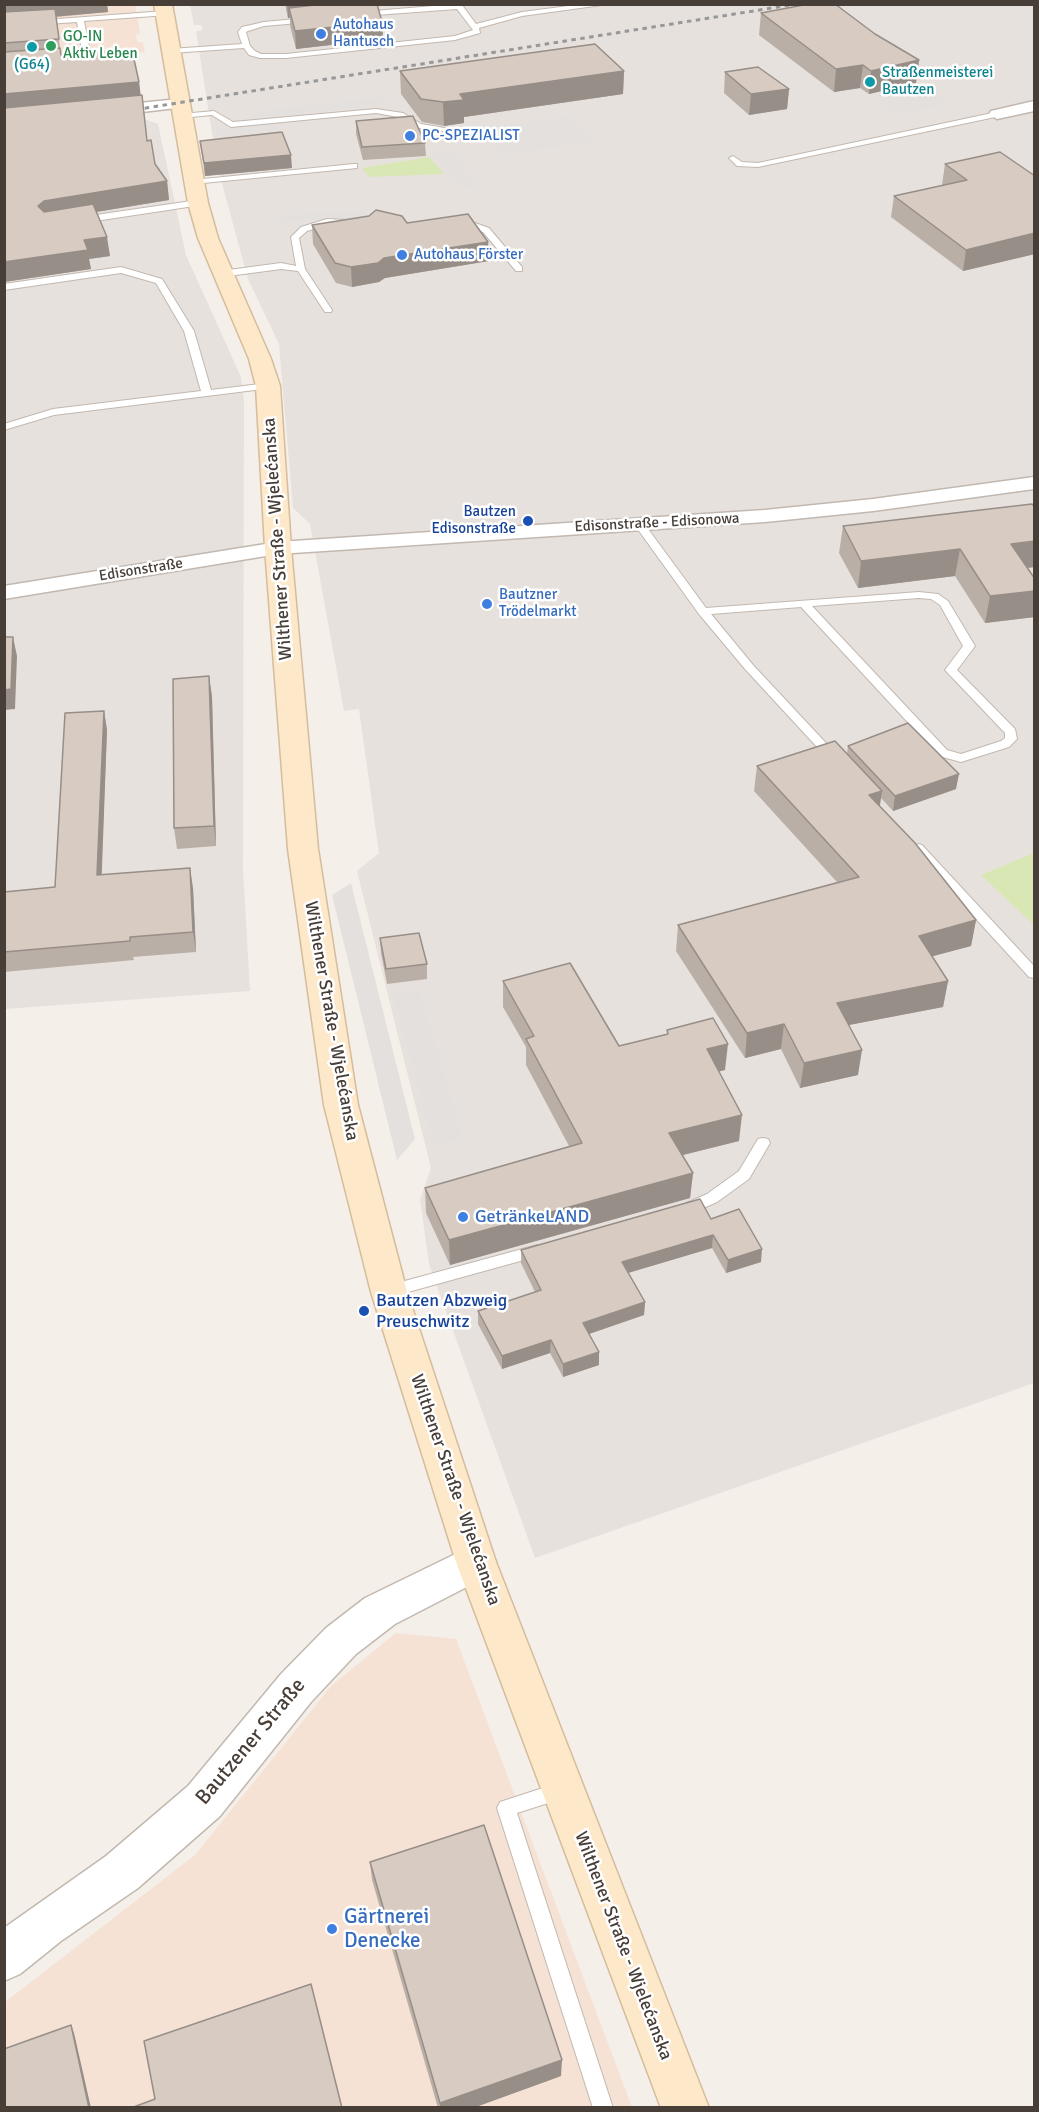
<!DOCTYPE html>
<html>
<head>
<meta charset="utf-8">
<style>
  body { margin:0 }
  #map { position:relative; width:1039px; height:2112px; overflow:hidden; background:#f4efe9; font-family:Signika,sans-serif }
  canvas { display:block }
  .frame { position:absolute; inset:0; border:6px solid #473e38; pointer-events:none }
</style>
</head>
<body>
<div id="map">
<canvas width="1039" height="2112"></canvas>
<div class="frame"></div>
</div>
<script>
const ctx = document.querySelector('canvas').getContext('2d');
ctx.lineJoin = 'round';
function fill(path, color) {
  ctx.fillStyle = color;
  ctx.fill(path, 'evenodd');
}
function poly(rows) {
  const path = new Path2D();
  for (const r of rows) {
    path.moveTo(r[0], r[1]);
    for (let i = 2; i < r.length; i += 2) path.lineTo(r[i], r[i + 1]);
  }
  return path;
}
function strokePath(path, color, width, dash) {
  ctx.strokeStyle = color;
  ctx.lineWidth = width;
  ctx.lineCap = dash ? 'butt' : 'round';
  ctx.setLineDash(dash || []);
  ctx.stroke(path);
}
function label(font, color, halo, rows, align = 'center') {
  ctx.font = font + ' Signika,sans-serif';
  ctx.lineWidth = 5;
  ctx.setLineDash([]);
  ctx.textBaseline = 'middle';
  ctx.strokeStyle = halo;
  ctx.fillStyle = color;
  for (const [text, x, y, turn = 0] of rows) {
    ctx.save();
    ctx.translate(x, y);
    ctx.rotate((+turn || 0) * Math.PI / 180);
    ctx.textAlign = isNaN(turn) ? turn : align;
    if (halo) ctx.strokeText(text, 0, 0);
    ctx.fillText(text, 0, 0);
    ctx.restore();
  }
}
fill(poly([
  [5,5,135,5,140,33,136,35,137,41,143,43,145,52,5,66],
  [396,1633,456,1639,632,2107,5,2108,5,2002,195,1855,332,1685]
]), '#f5e2d5');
fill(poly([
  [190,5,1034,5,1034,1383,535,1558,429,1264,420,1199,431,1168,357,871,379,853,359,709,344,711,310,524,293,508,279,344,248,279,217,165,196,31,203,30,201,25,194,25],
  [147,120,158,124,186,255,241,377,244,401,243,869,250,991,5,1009,5,132]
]), '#e7e1de');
fill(poly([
  [429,157,444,174,369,177,362,168],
  [1034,853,1034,925,981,875]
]), '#d9e7b4');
fill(poly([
  [927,88,950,103,900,115,876,99],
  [385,97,389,104,256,119,252,112],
  [571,116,593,141,501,155,480,129],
  [279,123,281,129,217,135,215,129],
  [449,150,478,186,462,189,433,153],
  [377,212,371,219,278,221,285,214],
  [351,883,415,1139,397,1160,332,895],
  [419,989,463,1139,434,1144,393,993]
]), '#e3e0de');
const service = poly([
  [457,4,462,5,476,24,522,12,584,4,609,4,522,16,479,28,480,33,455,40,286,58,260,58,249,55,244,48,171,53,167,51,171,49,242,44,238,32,242,27,264,22,307,18,310,18,310,22,264,26,248,31,246,32,250,46,255,51,261,54,286,54,455,36,473,30,457,9,362,16,358,14,362,12,457,4],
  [165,11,168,11,168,15,84,21,90,52,70,62,67,62,67,58,82,51,77,22,4,27,4,23,165,11],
  [376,109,403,113,421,124,456,130,452,132,419,128,398,117,376,113,231,127,212,115,181,118,177,116,181,114,214,111,233,122,376,109],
  [997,112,1000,112,1000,116,758,167,737,166,729,158,733,156,742,162,758,163,997,112],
  [354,164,357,164,357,168,193,184,189,182,193,180,354,164],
  [198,200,201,201,201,205,82,223,78,220,82,217,198,200],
  [327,219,346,220,350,223,346,226,327,225,307,231,299,238,305,269,332,310,331,312,325,312,298,271,281,269,221,277,217,274,221,271,281,263,296,266,291,237,301,227,327,219],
  [475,223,489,228,522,267,522,271,516,271,483,232,457,226,461,223,475,223],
  [121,267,162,279,194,331,211,390,268,383,271,384,271,388,54,415,4,430,4,424,53,409,201,391,184,331,156,283,121,273,4,290,4,284,121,267],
  [639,521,643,522,706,608,919,592,938,594,948,601,975,646,957,670,1015,729,1017,739,1009,747,961,762,939,756,801,607,711,614,753,665,839,757,837,760,829,760,745,669,699,614,634,524,639,521],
  [919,598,931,599,940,605,963,646,945,670,1005,733,1005,738,1001,741,961,754,947,750,812,606,919,598],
  [918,844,922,845,1034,966,1034,978,1029,977,914,851,912,848,918,844],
  [763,1138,768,1139,770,1143,749,1179,717,1202,690,1214,680,1214,678,1210,680,1206,707,1194,739,1171,758,1139,763,1138],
  [537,1245,542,1247,544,1251,542,1255,390,1297,385,1295,383,1291,385,1287,390,1285,537,1245],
  [561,1782,567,1785,570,1791,567,1797,517,1813,613,2108,593,2108,497,1808,500,1802,561,1782]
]);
const minor = poly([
  [179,99,187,104,184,107,109,116,101,111,109,106,179,99],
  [1034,101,1034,111,997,119,989,114,991,111,1034,101],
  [1034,477,1034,489,873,511,765,522,278,554,4,599,4,586,278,542,765,510,873,499,1034,477]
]);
const tertiary = poly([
  [476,1544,490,1549,496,1562,490,1575,395,1624,356,1654,311,1702,220,1816,138,1888,61,1941,20,1974,4,1981,4,1928,106,1856,188,1786,281,1674,326,1628,365,1598,476,1544]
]);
const secondary = poly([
  [154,4,172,4,208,203,218,238,271,359,280,386,291,548,318,849,358,1105,407,1292,496,1562,709,2108,661,2108,456,1562,371,1292,324,1105,288,849,265,548,256,386,249,359,198,238,188,203,154,4]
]);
strokePath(service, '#c2b8af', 2);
strokePath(minor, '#c2b8af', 3);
strokePath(tertiary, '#c2b8af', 3);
strokePath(secondary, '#d5bc9d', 3);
fill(service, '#fff');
fill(minor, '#fff');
fill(tertiary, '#fff');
fill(secondary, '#fde8ca');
strokePath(poly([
  [127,111,797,4]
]), '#989898', 3, [4.5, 4.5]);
fill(poly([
  [4,4,107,4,108,12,56,17,61,55,139,82,147,141,155,164,167,181,169,200,96,212,110,256,89,259,91,269,4,282],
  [285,4,377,4,382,22,383,39,296,49,290,26,290,18,288,18],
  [761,13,875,34,919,60,916,83,869,94,860,88,834,92,759,35],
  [400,71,624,71,623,94,464,117,464,123,444,126,422,122,401,94],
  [725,72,789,89,787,109,749,115,724,93],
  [356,121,425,143,426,156,363,160,356,134],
  [200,141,292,168,205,176],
  [945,164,1035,176,1035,254,963,271,891,217,894,196,942,185],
  [407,223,488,242,489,261,385,278,379,282,352,287,336,283,313,244,312,225],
  [1032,504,1035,567,1027,568,1035,579,1035,617,985,623,955,576,858,588,839,553,843,526],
  [209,676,212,697,216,846,177,849,174,828],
  [104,711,107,730,101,875,193,888,196,952,133,957,134,960,4,972,4,892,55,887],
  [848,746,956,789,893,811,881,798,880,806,976,920,971,946,932,956,948,981,943,1007,849,1025,858,1075,800,1088,781,1049,745,1058,676,951,678,925,837,882,754,791,757,766,847,754],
  [380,938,427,964,427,979,387,984,381,953],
  [503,981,619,1046,667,1034,667,1030,725,1070,719,1071,739,1141,682,1155,693,1173,690,1198,450,1265,426,1213,425,1188,569,1146,526,1065,526,1047,503,1007],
  [711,1219,761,1262,726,1273,712,1248,628,1273,645,1302,644,1315,589,1334,599,1365,563,1377,550,1353,502,1369,478,1324,478,1311,535,1292,521,1263,521,1250],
  [370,1862,561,2076,473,2108,438,2108,372,1880]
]), '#baafa7');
fill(poly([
  [4,4,107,4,108,12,4,21],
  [287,4,373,4,289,8,290,18,288,18],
  [382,22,383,39,296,49,295,31],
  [919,60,916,83,869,94,871,71],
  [863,65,860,88,834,92,836,69],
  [624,71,623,94,464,117,464,123,444,126,443,102,460,94],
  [139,82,141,100,4,112,4,94],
  [789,89,787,109,749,115,751,94],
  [291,155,292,168,205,176,204,163],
  [167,181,169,200,47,220,38,206,44,201],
  [1035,233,1035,254,963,271,966,250],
  [107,237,110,256,89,259,91,269,4,282,4,262,84,240],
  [488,242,489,261,385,278,379,282,352,287,351,267,384,258],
  [1035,541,1035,567,1006,570,1011,544],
  [960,549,955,576,858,588,861,561],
  [1035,591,1035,617,985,623,990,596],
  [13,637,17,656,15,709,4,710,4,690],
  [209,676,212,697,216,846,214,826],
  [104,711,107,730,101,895,97,875],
  [959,774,956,789,893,811,895,796],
  [882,791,878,816,869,795],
  [190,868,193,888,196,952,193,932],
  [976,920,971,946,915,961,919,936],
  [948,981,943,1007,833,1028,837,1003],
  [784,1024,781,1049,745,1058,747,1033],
  [728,1044,725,1070,705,1075,707,1049],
  [862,1050,858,1075,800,1088,804,1063],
  [742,1115,739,1141,667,1159,669,1133],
  [693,1173,690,1198,450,1265,449,1240],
  [713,1235,712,1248,621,1275,622,1262],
  [762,1249,761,1262,726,1273,728,1260],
  [645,1302,644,1315,583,1336,583,1323],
  [551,1340,550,1353,502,1369,502,1356],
  [599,1352,599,1365,563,1377,563,1364],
  [71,2025,74,2033,91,2108,89,2108],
  [562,2060,561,2076,473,2108,440,2108,440,2103]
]), '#978e88');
const building = poly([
  [323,4,377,4,382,22,295,31,289,8,323,4],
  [809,4,835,4,875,34,919,60,871,71,863,65,836,69,761,13,809,4],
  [55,9,59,39,4,43,4,12,55,9],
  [595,44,624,71,460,94,464,100,443,102,421,99,400,71,595,44],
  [60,48,61,55,132,50,139,82,4,94,4,52,60,48],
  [758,67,789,89,751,94,725,72,758,67],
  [142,95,147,141,151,140,155,164,167,181,44,201,38,206,44,212,93,204,107,237,84,240,88,250,4,262,4,108,142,95],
  [413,116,425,143,362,147,356,121,413,116],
  [282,132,291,155,204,163,200,141,282,132],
  [1000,152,1035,176,1035,233,966,250,894,196,967,180,945,164,1000,152],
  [376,210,402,216,407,223,468,214,488,242,384,258,378,263,351,267,335,263,312,225,369,216,376,210],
  [1032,504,1035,507,1035,541,1011,544,1035,579,1035,591,990,596,960,549,861,561,843,526,1032,504],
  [4,637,13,637,11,689,4,690,4,637],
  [209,676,214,826,174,828,173,679,209,676],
  [104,711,97,875,190,868,193,932,130,937,130,941,4,952,4,892,55,887,65,713,104,711],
  [908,723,959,774,895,796,848,746,908,723],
  [835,741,882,791,869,795,915,843,976,920,919,936,948,981,837,1003,862,1050,804,1063,784,1024,747,1033,678,925,859,877,757,766,835,741],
  [419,933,427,964,386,969,380,938,419,933],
  [570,963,619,1046,668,1034,667,1030,713,1018,728,1044,707,1049,742,1115,669,1133,693,1173,449,1240,425,1188,582,1143,526,1039,534,1036,503,981,570,963],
  [700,1199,711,1219,739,1209,762,1249,728,1260,713,1235,622,1262,645,1302,583,1323,599,1352,563,1364,551,1340,502,1356,478,1311,541,1290,521,1250,700,1199],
  [484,1825,562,2060,440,2103,370,1862,484,1825],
  [311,1984,342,2108,131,2108,155,2099,144,2041,311,1984],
  [71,2025,89,2108,4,2108,4,2049,71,2025]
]);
fill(building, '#d8cbc2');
strokePath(building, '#978e88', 1.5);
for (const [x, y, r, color] of [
  [321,34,6,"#3f7fe0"],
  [51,46,6,"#2e9e5b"],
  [32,47,6,"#0f9aa8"],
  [870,82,6,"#0f9aa8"],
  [410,136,6,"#3f7fe0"],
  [402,255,6,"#3f7fe0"],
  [528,521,6,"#1a4fb4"],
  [487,604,6,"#3f7fe0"],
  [463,1217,6,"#3f7fe0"],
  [364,1311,6,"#1a4fb4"],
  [332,1929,6,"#3f7fe0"]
]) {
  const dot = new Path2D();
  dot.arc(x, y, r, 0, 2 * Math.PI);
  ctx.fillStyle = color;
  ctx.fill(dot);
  strokePath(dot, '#fff', 2);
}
label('15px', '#366cbe', '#fff', [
  ["Autohaus",333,25],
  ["Hantusch",333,42],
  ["PC-SPEZIALIST",422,136],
  ["Autohaus Förster",414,255],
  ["Bautzner",499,595],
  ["Trödelmarkt",499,612]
], 'left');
label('15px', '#27864d', '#fff', [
  ["GO-IN",63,37],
  ["Aktiv Leben",63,54]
], 'left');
label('15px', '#0d838f', '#fff', [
  ["(G64)",32,65],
  ["Straßenmeisterei",882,73,"left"],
  ["Bautzen",882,90,"left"]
]);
label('15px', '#164399', '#fff', [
  ["Bautzen",516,512],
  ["Edisonstraße",516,529]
], 'right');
label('15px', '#473e38', '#fff', [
  ["Edisonstraße - Edisonowa",657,523,-3],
  ["Edisonstraße",141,570,-9]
]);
label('18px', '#473e38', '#fff', [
  ["Wilthener Straße - Wjelećanska",278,539,-94],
  ["Wilthener Straße - Wjelećanska",331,1021,80],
  ["Wilthener Straße - Wjelećanska",455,1490,71],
  ["Wilthener Straße - Wjelećanska",623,1946,69]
]);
label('18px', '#366cbe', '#fff', [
  ["GetränkeLAND",475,1217]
], 'left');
label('18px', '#164399', '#fff', [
  ["Bautzen Abzweig",376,1301],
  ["Preuschwitz",376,1322]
], 'left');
label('21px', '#473e38', '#fff', [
  ["Bautzener Straße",251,1742,-50]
]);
label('21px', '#366cbe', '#fff', [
  ["Gärtnerei",344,1917],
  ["Denecke",344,1941]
], 'left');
</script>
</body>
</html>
